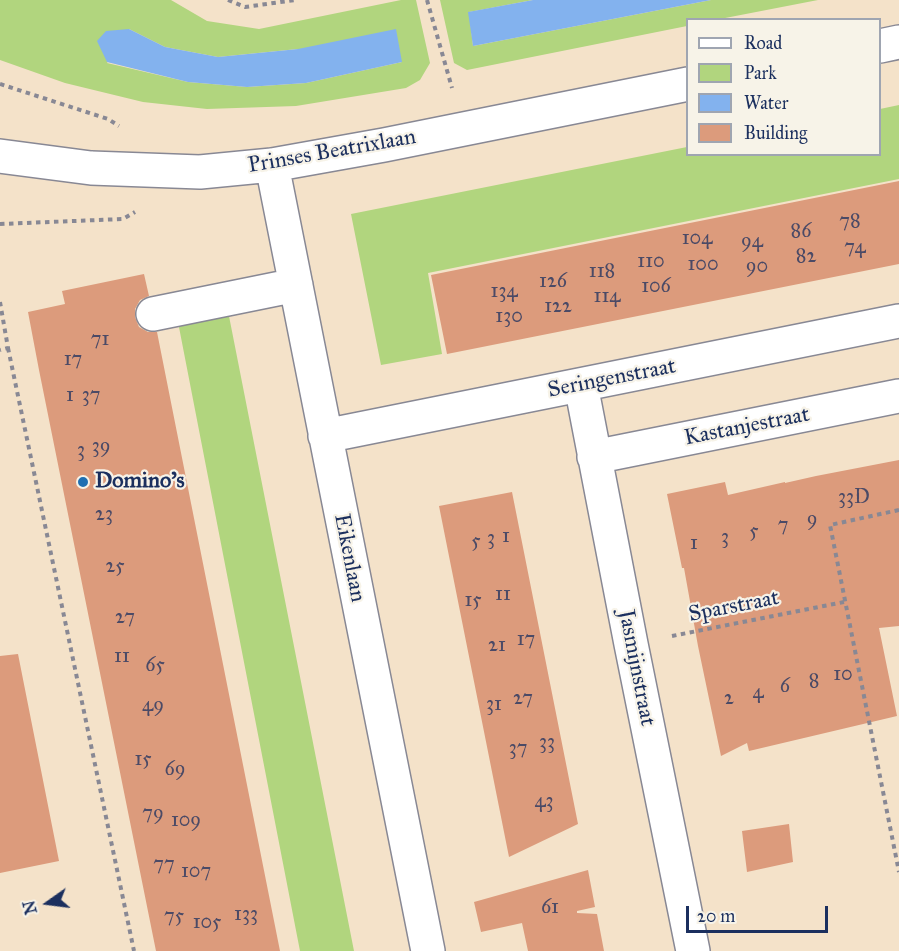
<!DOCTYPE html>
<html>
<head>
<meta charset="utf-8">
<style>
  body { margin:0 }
  #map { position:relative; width:899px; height:951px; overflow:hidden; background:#f4e2c9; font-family:"IM FELL Great Primer",serif }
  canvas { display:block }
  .legend { position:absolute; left:686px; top:18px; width:195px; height:138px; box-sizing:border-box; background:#f7f3e8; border:2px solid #9fa5b1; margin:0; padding:8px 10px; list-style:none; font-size:18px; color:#1b2f5e }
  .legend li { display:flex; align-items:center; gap:12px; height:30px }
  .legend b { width:30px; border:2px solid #9fa5b1 }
  .north { position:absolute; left:18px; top:873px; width:60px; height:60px; -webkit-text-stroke:4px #f7f3e8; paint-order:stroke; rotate:256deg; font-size:16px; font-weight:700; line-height:24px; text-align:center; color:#1b2f5e }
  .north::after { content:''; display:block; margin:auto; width:21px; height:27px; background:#1b2f5e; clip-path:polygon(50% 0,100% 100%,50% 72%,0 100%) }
  .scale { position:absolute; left:686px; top:906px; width:142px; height:27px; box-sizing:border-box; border:3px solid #1b2f5e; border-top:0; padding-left:8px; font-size:18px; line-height:21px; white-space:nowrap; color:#1b2f5e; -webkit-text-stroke:4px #f7f3e8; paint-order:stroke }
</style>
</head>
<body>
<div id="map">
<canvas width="899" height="951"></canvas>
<ul class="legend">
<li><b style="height:8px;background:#fff"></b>Road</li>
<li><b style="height:16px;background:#b1d57e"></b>Park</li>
<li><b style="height:16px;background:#83b2ee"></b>Water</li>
<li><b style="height:16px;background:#dc9b7c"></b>Building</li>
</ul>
<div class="north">N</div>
<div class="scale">20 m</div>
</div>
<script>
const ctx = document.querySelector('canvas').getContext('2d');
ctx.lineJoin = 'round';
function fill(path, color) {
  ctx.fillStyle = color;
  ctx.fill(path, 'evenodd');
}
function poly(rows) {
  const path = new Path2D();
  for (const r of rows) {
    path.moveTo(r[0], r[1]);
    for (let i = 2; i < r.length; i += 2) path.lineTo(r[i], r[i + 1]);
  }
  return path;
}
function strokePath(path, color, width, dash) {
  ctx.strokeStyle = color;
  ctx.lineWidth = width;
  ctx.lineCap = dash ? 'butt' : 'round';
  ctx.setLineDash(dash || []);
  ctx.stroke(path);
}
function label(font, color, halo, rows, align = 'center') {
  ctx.font = font + ' "IM FELL Great Primer",serif';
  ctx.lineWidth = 4.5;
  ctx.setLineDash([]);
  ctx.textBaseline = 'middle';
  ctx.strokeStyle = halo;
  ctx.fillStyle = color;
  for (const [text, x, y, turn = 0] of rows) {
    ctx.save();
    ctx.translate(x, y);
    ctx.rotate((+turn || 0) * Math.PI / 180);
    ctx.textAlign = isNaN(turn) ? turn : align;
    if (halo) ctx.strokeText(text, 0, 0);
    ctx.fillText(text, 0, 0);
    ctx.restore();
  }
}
fill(poly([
  [0,0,171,0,207,21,259,29,401,0,416,0,430,63,420,80,406,88,296,106,207,109,143,102,65,83,0,60],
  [129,29,165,47,218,57,298,49,402,62,306,83,247,87,188,82,107,63],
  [440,0,533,0,469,12,473,46,711,0,818,0,720,19,688,20,687,26,467,70,454,63],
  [899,105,899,179,428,273,442,354,381,365,351,214,687,147,688,154,880,154,880,109],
  [228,311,354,951,300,951,178,322]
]), '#b1d57e');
fill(poly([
  [533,0,711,0,473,46,468,12],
  [129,29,165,47,218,57,298,49,396,29,402,62,306,83,247,87,188,82,107,62,97,41,106,31]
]), '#83b2ee');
fill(poly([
  [899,181,899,264,447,354,431,275],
  [144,274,149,296,140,300,135,309,135,317,139,327,148,332,157,332,280,951,156,951,39,370,28,312,65,304,62,291],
  [899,460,899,626,879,628,897,716,749,751,747,743,721,756,698,646,684,568,682,568,667,494,725,482,728,495,785,482,785,483,816,476],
  [512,492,578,824,509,857,439,506],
  [18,654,59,861,0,873,0,656],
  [789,824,793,862,747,872,742,831],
  [588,870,595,907,577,911,577,913,597,914,604,951,528,951,522,923,481,932,474,902]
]), '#dc9b7c');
const minor = poly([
  [880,46,899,42],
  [0,156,91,168,200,172,272,165,384,145,688,84],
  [272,165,428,951],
  [153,314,296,285],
  [581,385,631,644,693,951],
  [325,436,899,321],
  [594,457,899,396]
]);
strokePath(minor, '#888894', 36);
strokePath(poly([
  [228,0,245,7,295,0],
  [427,0,452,88],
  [0,84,108,119,119,126],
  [0,224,123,219,135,212],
  [0,302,8,348,0,350],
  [8,348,134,951],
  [899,510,830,525,899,872],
  [672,636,844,602]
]), '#888894', 4, [4.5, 4.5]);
strokePath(minor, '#fff', 33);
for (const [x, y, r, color] of [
  [83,482,6,"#1f6fb2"]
]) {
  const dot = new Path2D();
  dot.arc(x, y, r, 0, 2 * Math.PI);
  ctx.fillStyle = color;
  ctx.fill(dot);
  strokePath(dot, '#f7f3e8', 2);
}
label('20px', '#4b4a66', null, [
  ["78",850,222],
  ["86",801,232],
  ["104",697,239],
  ["94",752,242],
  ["74",855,248],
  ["82",806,257],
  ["110",651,262],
  ["100",703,265],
  ["90",757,267],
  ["118",602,272],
  ["126",553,282],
  ["106",656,287],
  ["134",504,292],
  ["114",607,297],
  ["122",558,307],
  ["130",509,317],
  ["71",100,340],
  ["17",73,360],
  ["1",70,396],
  ["37",91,396],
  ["39",101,447],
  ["3",81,451],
  ["33D",854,498],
  ["23",104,515],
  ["9",812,520],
  ["7",783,526],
  ["5",754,532],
  ["1",506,537],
  ["3",725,538],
  ["3",491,539],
  ["5",476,542],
  ["1",694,544],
  ["25",115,567],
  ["11",503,595],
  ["15",473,601],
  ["27",125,618],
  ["17",526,640],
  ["21",497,646],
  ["11",122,657],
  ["65",155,666],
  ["10",843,675],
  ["8",814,682],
  ["6",785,687],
  ["4",758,693],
  ["27",523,699],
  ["2",729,699],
  ["31",494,705],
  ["49",153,706],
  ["33",547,743],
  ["37",518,749],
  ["15",143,760],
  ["69",175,770],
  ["43",544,802],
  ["79",153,814],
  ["109",186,821],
  ["77",164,865],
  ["107",196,872],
  ["61",550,908],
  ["133",246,915],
  ["75",174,917],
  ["105",207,923]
]);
label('22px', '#1b2f5e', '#f7f3e8', [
  ["Prinses Beatrixlaan",332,152,-10],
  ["Seringenstraat",612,379,-11],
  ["Kastanjestraat",747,427,-11],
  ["Eikenlaan",349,558,79],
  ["Sparstraat",734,607,-11],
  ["Jasmijnstraat",636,668,79]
]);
label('bold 22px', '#1b2f5e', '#f7f3e8', [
  ["Domino's",95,482]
], 'left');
</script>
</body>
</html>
